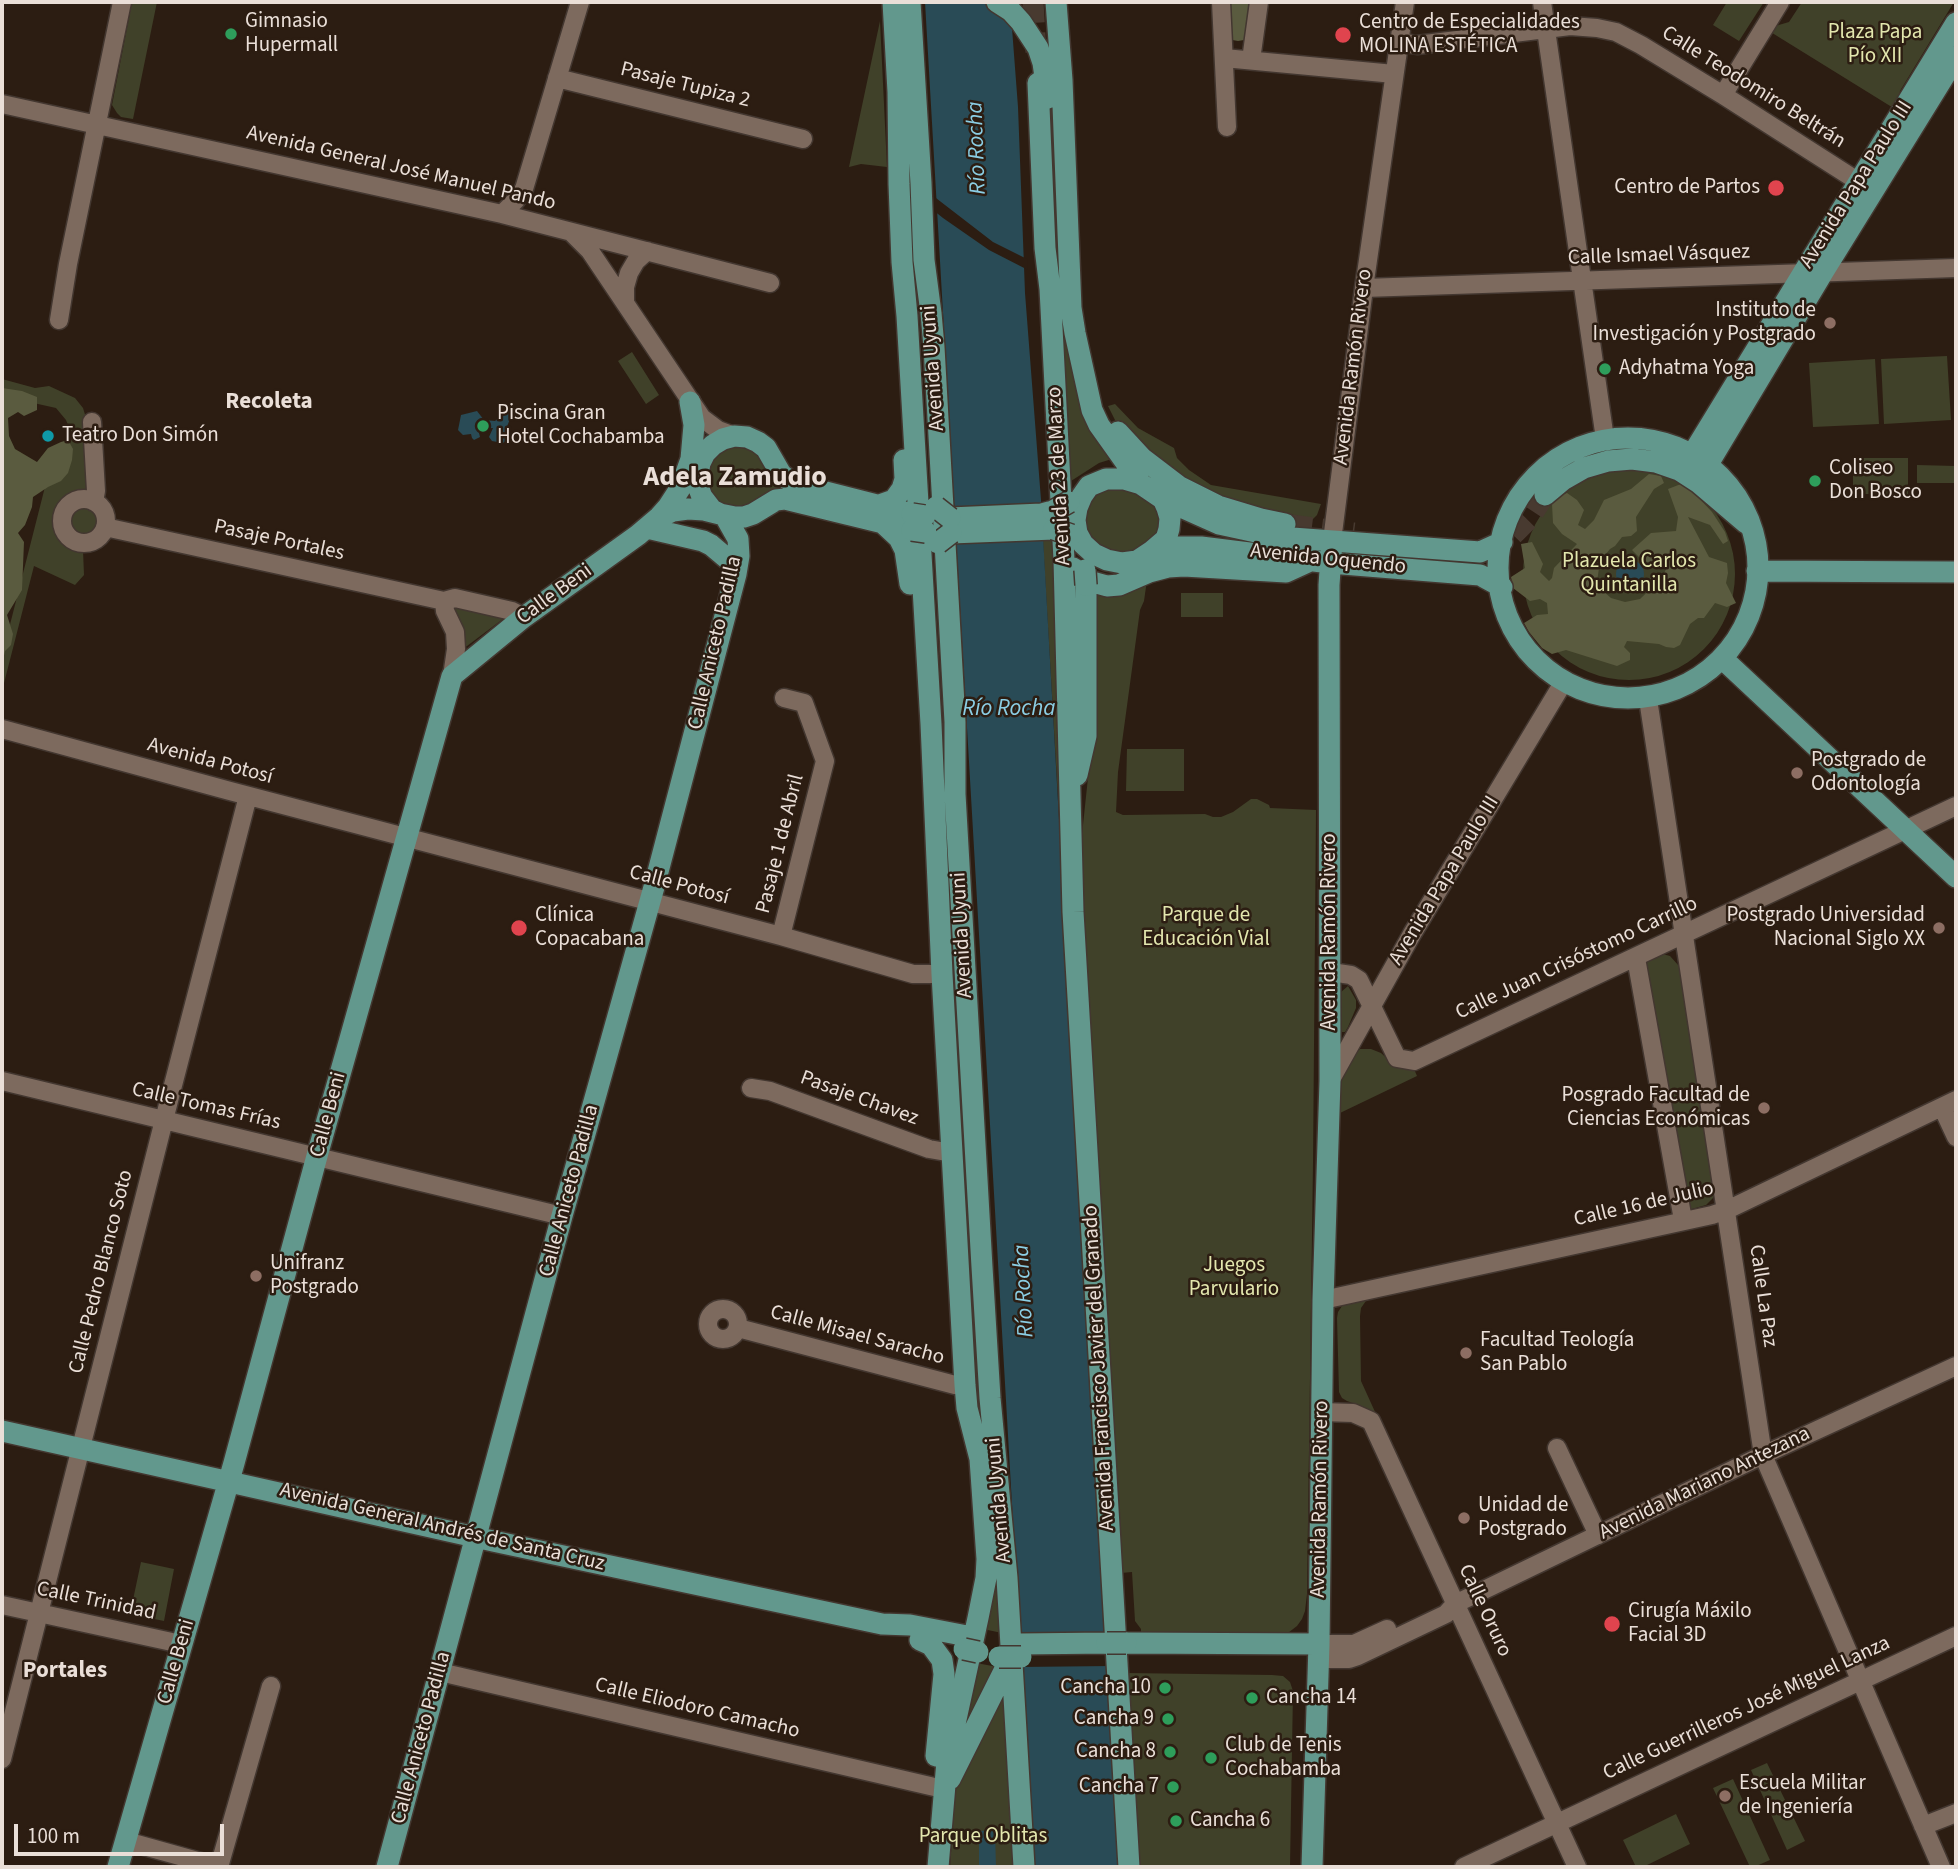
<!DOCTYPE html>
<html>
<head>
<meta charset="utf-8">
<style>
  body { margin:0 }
  #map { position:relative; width:1958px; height:1869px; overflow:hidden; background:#2c1d12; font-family:"Source Sans 3",sans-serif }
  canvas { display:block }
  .frame { position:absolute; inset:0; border:4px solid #eadfd8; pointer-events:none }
  .scale { position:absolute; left:14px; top:1824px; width:210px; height:32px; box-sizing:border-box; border:4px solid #eadfd8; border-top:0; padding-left:9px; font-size:21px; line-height:24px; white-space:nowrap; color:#eadfd8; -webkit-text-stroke:5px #2c1d12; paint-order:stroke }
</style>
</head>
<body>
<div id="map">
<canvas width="1958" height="1869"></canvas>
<div class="frame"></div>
<div class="scale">100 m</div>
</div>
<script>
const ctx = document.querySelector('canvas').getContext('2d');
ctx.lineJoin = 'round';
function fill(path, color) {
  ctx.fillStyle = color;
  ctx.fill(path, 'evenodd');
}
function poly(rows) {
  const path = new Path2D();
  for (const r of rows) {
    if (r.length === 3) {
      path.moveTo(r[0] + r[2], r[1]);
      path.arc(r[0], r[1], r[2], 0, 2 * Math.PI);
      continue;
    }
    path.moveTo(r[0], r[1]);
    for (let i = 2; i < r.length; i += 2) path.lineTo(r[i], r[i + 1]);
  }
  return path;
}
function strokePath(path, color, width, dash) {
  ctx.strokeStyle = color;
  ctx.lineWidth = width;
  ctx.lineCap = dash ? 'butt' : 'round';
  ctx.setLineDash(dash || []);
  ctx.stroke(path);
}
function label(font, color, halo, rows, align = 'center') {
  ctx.font = font + ' "Source Sans 3",sans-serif';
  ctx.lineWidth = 5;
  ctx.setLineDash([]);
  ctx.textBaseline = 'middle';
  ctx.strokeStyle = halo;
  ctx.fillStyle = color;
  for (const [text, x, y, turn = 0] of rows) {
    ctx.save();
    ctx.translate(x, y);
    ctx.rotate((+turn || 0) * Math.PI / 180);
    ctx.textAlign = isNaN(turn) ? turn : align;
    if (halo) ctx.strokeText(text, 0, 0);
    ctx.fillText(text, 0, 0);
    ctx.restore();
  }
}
fill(poly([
  [132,2,157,2,133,119,121,117,117,113,112,105],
  [1727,2,1764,2,1739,41,1713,25],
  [1802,2,1954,2,1900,91,1899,101,1895,109,1769,31,1772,27,1789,22],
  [880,21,887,167,861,164,849,167],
  [1060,287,1071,364,1076,387,1081,403,1115,458,1099,463,1071,481,1068,480,1070,459],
  [632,352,659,395,646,404,618,361],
  [1947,356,1951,420,1884,424,1881,359],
  [1875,359,1879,424,1813,427,1809,363],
  [2,379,35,388,49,386,75,398,83,408,87,421,88,494,73,494,69,496,60,507,57,522,60,536,65,543,73,548,83,550,84,575,75,585,34,566,2,691,2,656,47,479,57,481,70,430,66,420,56,408,2,396],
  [1115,404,1138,428,1174,448,1177,458,1189,470,1211,485,1321,504,1317,515,1313,519,1235,503,1165,470,1117,424,1108,406],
  [737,447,752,450,757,453,792,492,749,508,722,506,706,485,708,466,713,458,720,452,728,448],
  [1853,458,1908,458,1908,494,1853,494],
  [1917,465,1956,466,1956,483,1917,483],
  [1629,574,106],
  [1112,488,1133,490,1153,503,1161,516,1158,536,1131,553,1113,553,1102,547,1093,539,1086,528,1084,516,1093,495],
  [84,522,17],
  [1043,541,1054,541,1063,742,1061,849],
  [1147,580,1144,601,1140,610,1118,772,1116,812,1123,815,1205,814,1213,817,1221,817,1233,812,1251,799,1257,799,1269,805,1270,808,1316,810,1313,1163,1307,1594,1305,1611,1302,1619,1297,1626,1284,1636,1141,1636,1141,1629,1135,1621,1132,1572,1121,1573,1080,853,1092,740,1092,588],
  [1181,593,1223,593,1223,617,1181,617],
  [450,606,502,615,503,619,467,646,464,647],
  [933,649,944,759,1002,1633,983,1629,976,1408],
  [1127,749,1184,749,1184,791,1126,791],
  [1659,953,1670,956,1679,966,1714,1191,1713,1198,1706,1205,1685,1211,1642,961],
  [1348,986,1356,1000,1356,1008,1348,1027,1345,1032,1342,1032,1340,1029,1341,992],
  [1360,1049,1371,1049,1381,1053,1392,1063,1414,1069,1417,1076,1340,1113,1341,1081,1353,1055],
  [1368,1298,1361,1308,1360,1316,1361,1381,1376,1414,1364,1407,1347,1401,1342,1398,1339,1392,1337,1318,1338,1312,1342,1306,1348,1303],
  [141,1562,174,1569,164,1621,130,1614],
  [976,1663,998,1667,955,1758],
  [1126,1673,1272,1675,1283,1676,1290,1682,1293,1691,1290,1867,1137,1867],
  [1005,1688,1014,1867,950,1867,956,1781],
  [1767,1763,1805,1841,1787,1850,1751,1770],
  [1733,1779,1770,1860,1754,1867,1750,1867,1713,1788],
  [1676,1814,1690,1844,1643,1867,1636,1867,1623,1840]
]), '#404129');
fill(poly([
  [1214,2,1257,2,1250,39,1238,41,1227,39],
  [2,388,22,391,37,397,37,410,24,416,18,412,8,418,9,436,15,449,37,462,48,448,61,442,68,440,73,449,72,460,68,473,61,481,48,487,33,497,32,507,25,525,18,533,24,542,22,590,7,615,13,634,11,645,5,651,2,665],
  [1649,474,1661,476,1664,483,1654,489,1636,517,1637,531,1631,536,1622,537,1615,546,1610,549,1600,561,1597,582,1603,591,1611,598,1625,602,1640,599,1662,578,1666,569,1664,557,1645,563,1632,550,1651,533,1676,531,1678,517,1668,489,1681,484,1694,493,1712,512,1725,532,1728,541,1723,544,1710,525,1688,517,1709,557,1727,563,1728,573,1726,583,1736,603,1727,607,1715,603,1704,618,1698,618,1690,624,1680,645,1674,648,1666,647,1659,644,1627,641,1624,647,1630,653,1630,660,1617,666,1566,650,1552,654,1542,648,1529,632,1524,623,1537,615,1548,614,1547,603,1540,599,1530,601,1513,588,1511,577,1525,568,1521,544,1532,542,1543,564,1540,572,1549,581,1552,578,1554,568,1577,544,1562,534,1553,523,1552,504,1561,495,1567,493,1577,500,1584,510,1578,525,1585,529,1594,520,1604,500,1631,489]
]), '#5a5b3f');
fill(poly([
  [925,2,1010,2,1018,107,1025,293,1041,500,1118,1867,1033,1867],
  [508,409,512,411,512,414,506,429,510,437,503,443,492,441,489,437,493,428,478,429,480,437,474,440,472,438,471,434,463,435,458,430,461,415,477,411,484,420,495,421],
  [1630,574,14],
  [995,1830,996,1867,979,1867,979,1831]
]), '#294b56');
fill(poly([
  [932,195,993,242,1027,259,1028,270,989,250,943,218,933,210],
  [1110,1632,1112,1666,1018,1667,1016,1634]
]), '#2c1d12');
strokePath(poly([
  [1033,2,1036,52],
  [1291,525,1354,533],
  [1486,549,1494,547,1509,539,1529,519,1545,495]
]), '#483a30', 21, [21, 10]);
const minor = poly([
  [1221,2,1227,127],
  [1542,2,1605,439],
  [1399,42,1417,45,1570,26,1597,28,1616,32,1641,45,1723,95,1870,189],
  [1224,58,1394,74],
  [1251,60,1259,2],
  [557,78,803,139],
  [1723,95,1780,2],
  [2,104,502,214,770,283],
  [502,214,516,200,524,189,580,2],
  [572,233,590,251,702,418,718,430,734,436],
  [1364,288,1956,268],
  [625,302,625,287,629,273,636,261,647,251],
  [59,320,68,264,122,2],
  [92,422,96,491,94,502],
  [84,521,22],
  [105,527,444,601,455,598,512,611,524,617],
  [1332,541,1364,288,1405,2],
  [444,601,445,611,455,632,456,649,452,676],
  [1648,699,1763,1455,1941,1867],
  [2,729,230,791,781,936,913,974,942,974],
  [781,936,825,761,804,703,784,698],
  [1636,958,1683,1220],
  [1331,972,1351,975,1359,980,1397,1058,1414,1061,1956,806],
  [2,1081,562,1216],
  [1330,1081,1412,934,1563,683],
  [751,1088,770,1091,929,1149,952,1153],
  [1942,1107,1956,1137],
  [1323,1300,1712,1215,1727,1210,1956,1100],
  [723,1324,15],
  [738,1328,955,1385,965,1385],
  [1322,1412,1353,1413,1371,1421,1577,1867],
  [1557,1448,1598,1535],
  [2,1605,181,1644],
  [1319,1644,1354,1644,1387,1629],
  [1318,1659,1349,1659,1358,1656,1446,1614,1455,1604,1763,1455,1956,1366],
  [440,1672,943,1789],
  [2,1759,164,1120,248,796],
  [1923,1826,1956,1813],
  [126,1841,219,1867],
  [219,1867,271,1686],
  [1464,1867,1956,1636]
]);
const major = poly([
  [893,2,898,92,899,184,902,262,907,316,931,724,942,974,965,1385,967,1408,980,1459,987,1559,986,1578,978,1618,947,1761,938,1867],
  [910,2,921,183,924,260,931,313,934,347,955,722,955,794,982,1267,990,1398,1007,1578,1024,1867],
  [997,2,1011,11,1021,22,1038,48,1043,63,1048,98],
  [1056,2,1062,80,1071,308,1075,333,1092,410,1099,425,1141,484],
  [1038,83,1045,248,1050,289,1064,560,1073,912,1129,1867],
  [1118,432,1142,458,1180,487,1218,506,1261,519,1285,524],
  [1628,568,130],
  [1692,455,1956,23],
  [1708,464,1823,272,1956,57],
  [1106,479,1124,479,1141,484,1163,499,1167,508,1170,518,1169,529,1166,539,1152,551,1137,561,1122,563,1107,560,1094,554,1083,544,1077,533,1075,520,1077,508,1082,496,1089,486,1106,479],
  [1545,495,1563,480,1584,468,1608,461,1632,459,1656,462,1679,470,1699,483,1746,523],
  [1163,499,1219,524,1279,537,1480,552,1502,542],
  [877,506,894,500,902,489,905,479,904,460],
  [912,514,794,484,781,474,766,448,758,442,747,437,734,436,723,439,713,445,705,453,700,463,698,475,698,486,702,497,712,510,720,514,735,517,744,517,753,514,776,500,785,499,912,530],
  [660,516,668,507,681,487,691,459,694,425,690,402],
  [950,518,1042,514,1053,511],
  [884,524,899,538,905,550,910,584],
  [647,528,703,541,711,545,730,561,736,574],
  [951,533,1054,529],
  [1152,551,1169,547,1201,547,1330,563,1480,575,1502,587],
  [1073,568,1089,581,1107,586,1119,585,1149,572,1168,567,1184,566,1286,572,1310,561],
  [1757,571,1956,572],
  [1724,660,1956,877],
  [1077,775,1086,736,1086,585],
  [2,1431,493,1541,882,1624,910,1625,967,1636],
  [920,1640,931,1645,942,1660,944,1674,936,1756],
  [1126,1643,1319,1644],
  [1020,1644,1107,1643],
  [950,1779,1011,1657],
  [118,1867,234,1463,317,1156,452,676,524,617,638,535,658,518,673,511,688,509,704,510,720,514],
  [387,1867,562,1216,654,887,736,574,739,556,738,539,725,516],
  [1312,1867,1319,1644,1323,1300,1330,1081,1329,585,1332,541]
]);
strokePath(minor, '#433730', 21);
strokePath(major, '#433730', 24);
strokePath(minor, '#7d6a5e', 18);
strokePath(major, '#62988d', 21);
const majorBridge = poly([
  [936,507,950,518],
  [1053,511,1069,502],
  [912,514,925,516],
  [1054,529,1071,535],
  [912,530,926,532],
  [938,543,951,533],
  [1085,570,1086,585],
  [1107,1643,1126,1643],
  [964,1649,978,1652],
  [999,1657,1021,1657]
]);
strokePath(majorBridge, '#433730', 24, []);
strokePath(majorBridge, '#62988d', 21);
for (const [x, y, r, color] of [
  [231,34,7,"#2e9e5b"],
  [1343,35,9,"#e0444e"],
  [1776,188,9,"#e0444e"],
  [1830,323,7,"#8d6e63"],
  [1605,369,7,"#2e9e5b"],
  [483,426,7,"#2e9e5b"],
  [48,436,7,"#0f9aa8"],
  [1815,481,7,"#2e9e5b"],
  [1797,773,7,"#8d6e63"],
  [519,928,9,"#e0444e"],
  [1939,928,7,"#8d6e63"],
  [1764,1108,7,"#8d6e63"],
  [256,1276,7,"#8d6e63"],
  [1466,1353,7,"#8d6e63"],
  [1464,1518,7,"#8d6e63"],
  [1612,1624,9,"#e0444e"],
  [1165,1688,7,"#2e9e5b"],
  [1252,1698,7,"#2e9e5b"],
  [1168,1719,7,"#2e9e5b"],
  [1170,1752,7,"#2e9e5b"],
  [1211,1758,7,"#2e9e5b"],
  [1173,1787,7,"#2e9e5b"],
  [1725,1796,7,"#8d6e63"],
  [1176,1821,7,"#2e9e5b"]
]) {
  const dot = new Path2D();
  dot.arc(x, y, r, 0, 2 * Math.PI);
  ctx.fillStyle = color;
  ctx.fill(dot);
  strokePath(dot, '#2c1d12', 2.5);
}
label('21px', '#eadfd8', '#2c1d12', [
  ["Gimnasio",245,22],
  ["Hupermall",245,46],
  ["Centro de Especialidades",1359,23],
  ["MOLINA ESTÉTICA",1359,47],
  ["Centro de Partos",1760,188,"right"],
  ["Instituto de",1816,311,"right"],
  ["Investigación y Postgrado",1816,335,"right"],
  ["Adyhatma Yoga",1619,369],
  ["Piscina Gran",497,414],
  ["Hotel Cochabamba",497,438],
  ["Teatro Don Simón",62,436],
  ["Coliseo",1829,469],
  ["Don Bosco",1829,493],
  ["Postgrado de",1811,761],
  ["Odontología",1811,785],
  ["Clínica",535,916],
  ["Copacabana",535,940],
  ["Postgrado Universidad",1925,916,"right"],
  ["Nacional Siglo XX",1925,940,"right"],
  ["Posgrado Facultad de",1750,1096,"right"],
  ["Ciencias Económicas",1750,1120,"right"],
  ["Unifranz",270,1264],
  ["Postgrado",270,1288],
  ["Facultad Teología",1480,1341],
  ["San Pablo",1480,1365],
  ["Unidad de",1478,1506],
  ["Postgrado",1478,1530],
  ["Cirugía Máxilo",1628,1612],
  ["Facial 3D",1628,1636],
  ["Cancha 10",1151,1688,"right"],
  ["Cancha 14",1266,1698],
  ["Cancha 9",1154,1719,"right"],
  ["Club de Tenis",1225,1746],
  ["Cochabamba",1225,1770],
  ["Cancha 8",1156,1752,"right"],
  ["Escuela Militar",1739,1784],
  ["de Ingeniería",1739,1808],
  ["Cancha 7",1159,1787,"right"],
  ["Cancha 6",1190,1821]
], 'left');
label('21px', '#e3e7ae', '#2c1d12', [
  ["Plaza Papa",1875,33],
  ["Pío XII",1875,57],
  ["Plazuela Carlos",1629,562],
  ["Quintanilla",1629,586],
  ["Parque de",1206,916],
  ["Educación Vial",1206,940],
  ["Juegos",1234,1266],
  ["Parvulario",1234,1290],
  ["Parque Oblitas",983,1837]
]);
label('21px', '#eadfd8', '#2c1d12', [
  ["Pasaje Tupiza 2",685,86,14],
  ["Calle Teodomiro Beltrán",1753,88,32],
  ["Avenida General José Manuel Pando",401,169,13],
  ["Avenida Papa Paulo III",1857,185,-58],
  ["Calle Ismael Vásquez",1659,256,-2],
  ["Avenida Ramón Rivero",1354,367,-83],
  ["Avenida Uyuni",934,368,-94],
  ["Avenida 23 de Marzo",1060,476,-93],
  ["Pasaje Portales",279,541,12],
  ["Avenida Oquendo",1328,560,6],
  ["Calle Beni",555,595,-36],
  ["Calle Aniceto Padilla",716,643,-77],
  ["Avenida Potosí",210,762,15],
  ["Pasaje 1 de Abril",781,844,-76],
  ["Avenida Papa Paulo III",1445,881,-59],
  ["Calle Potosí",679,886,15],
  ["Avenida Ramón Rivero",1330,932,-90],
  ["Avenida Uyuni",963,935,-93],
  ["Calle Juan Crisóstomo Carrillo",1577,959,-25],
  ["Pasaje Chavez",859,1099,20],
  ["Calle Tomas Frías",206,1107,13],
  ["Calle Beni",329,1115,-75],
  ["Calle Aniceto Padilla",570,1191,-75],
  ["Calle 16 de Julio",1644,1205,-13],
  ["Calle Pedro Blanco Soto",102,1272,-76],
  ["Calle La Paz",1762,1296,82],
  ["Calle Misael Saracho",857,1336,15],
  ["Avenida Francisco Javier del Granado",1100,1368,-93],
  ["Avenida Mariano Antezana",1705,1484,-26],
  ["Avenida Ramón Rivero",1321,1499,-89],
  ["Avenida Uyuni",1000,1500,-95],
  ["Avenida General Andrés de Santa Cruz",442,1528,13],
  ["Calle Trinidad",96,1602,12],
  ["Calle Oruro",1484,1611,65],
  ["Calle Beni",177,1662,-74],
  ["Calle Eliodoro Camacho",697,1709,13],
  ["Calle Guerrilleros José Miguel Lanza",1747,1709,-25],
  ["Calle Aniceto Padilla",422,1738,-75]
]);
label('italic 23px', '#8bcee4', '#2c1d12', [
  ["Río Rocha",978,148,-92],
  ["Río Rocha",1009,710],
  ["Río Rocha",1025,1291,-93]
]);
label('bold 23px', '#eadfd8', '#2c1d12', [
  ["Recoleta",269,403],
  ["Portales",65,1672]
]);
label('bold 28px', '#eadfd8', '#2c1d12', [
  ["Adela Zamudio",735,479]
]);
</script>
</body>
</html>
